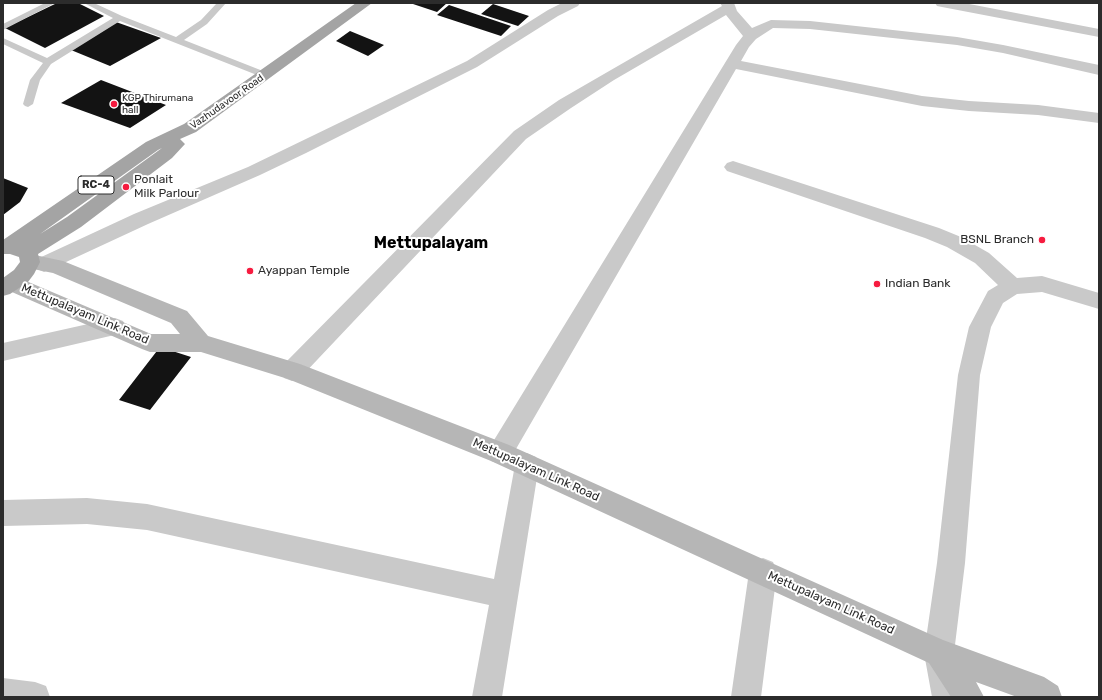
<!DOCTYPE html>
<html>
<head>
<meta charset="utf-8">
<style>
  body { margin:0 }
  #map { position:relative; width:1102px; height:700px; overflow:hidden; background:#fff; font-family:Rubik,sans-serif }
  canvas { display:block }
  .frame { position:absolute; inset:0; border:4px solid #2c2c2c; pointer-events:none }
</style>
</head>
<body>
<div id="map">
<canvas width="1102" height="700"></canvas>
<div class="frame"></div>
</div>
<script>
const ctx = document.querySelector('canvas').getContext('2d');
ctx.lineJoin = 'round';
function fill(path, color) {
  ctx.fillStyle = color;
  ctx.fill(path, 'evenodd');
}
function poly(rows) {
  const path = new Path2D();
  for (const r of rows) {
    path.moveTo(r[0], r[1]);
    for (let i = 2; i < r.length; i += 2) path.lineTo(r[i], r[i + 1]);
  }
  return path;
}
function strokePath(path, color, width, dash) {
  ctx.strokeStyle = color;
  ctx.lineWidth = width;
  ctx.lineCap = dash ? 'butt' : 'round';
  ctx.setLineDash(dash || []);
  ctx.stroke(path);
}
function label(font, color, halo, rows, align = 'center') {
  ctx.font = font + ' Rubik,sans-serif';
  ctx.lineWidth = 4;
  ctx.setLineDash([]);
  ctx.textBaseline = 'middle';
  ctx.strokeStyle = halo;
  ctx.fillStyle = color;
  for (const [text, x, y, turn = 0] of rows) {
    ctx.save();
    ctx.translate(x, y);
    ctx.rotate((+turn || 0) * Math.PI / 180);
    ctx.textAlign = isNaN(turn) ? turn : align;
    if (halo) ctx.strokeText(text, 0, 0);
    ctx.fillText(text, 0, 0);
    ctx.restore();
  }
}
fill(poly([
  [57,3,78,3,104,16,45,48,5,28],
  [410,3,447,3,437,12],
  [493,4,529,16,518,26,481,14],
  [449,5,511,26,501,36,437,15],
  [116,22,161,38,110,66,71,50],
  [350,31,384,45,368,56,336,41],
  [101,80,166,105,130,128,61,103],
  [3,178,28,188,20,202,3,215],
  [160,347,191,357,150,410,119,400]
]), '#131313');
fill(poly([
  [45,3,55,3,3,30,3,24,45,3],
  [84,3,94,3,122,16,176,37,201,20,217,3,226,3,207,24,184,40,268,73,270,75,268,77,262,77,120,21,51,64,40,80,33,104,28,107,25,106,23,104,30,80,43,63,3,44,3,38,47,58,113,18,84,3]
]), '#c9c9c9');
fill(poly([
  [562,3,580,3,578,6,558,16,477,67,306,153,260,175,148,224,51,269,44,272,37,269,34,264,37,259,134,214,248,167,467,61,548,10,562,3],
  [720,3,734,3,737,11,752,28,771,20,810,21,957,37,1003,45,1099,65,1099,75,1003,53,957,45,810,29,773,28,756,39,749,47,741,61,922,96,969,101,1038,105,1099,113,1099,123,1038,115,969,111,922,106,736,69,509,461,500,464,491,461,488,453,491,445,736,45,743,36,726,15,614,80,571,108,526,139,300,378,292,381,284,378,281,371,284,364,514,131,559,100,604,74,722,6,720,3],
  [935,3,964,3,1099,29,1099,37,942,7,937,6,935,3],
  [733,161,939,228,961,237,989,253,1017,278,1042,276,1099,293,1099,309,1042,292,1017,294,1003,303,991,327,980,375,965,563,954,653,962,697,932,697,924,653,937,563,958,375,969,327,988,291,998,285,975,263,947,247,925,238,727,171,724,167,727,163,733,161],
  [115,318,123,321,126,327,123,333,3,361,3,343,115,318],
  [527,453,536,457,539,465,502,697,472,697,489,605,147,530,87,524,3,526,3,500,87,498,147,504,494,579,515,465,518,457,527,453],
  [763,558,773,562,777,572,761,697,731,697,749,572,753,562,763,558],
  [3,678,35,682,46,686,50,697,3,697,3,678]
]), '#c9c9c9');
fill(poly([
  [30,254,63,261,187,311,208,336,300,364,509,445,943,640,1044,677,1058,686,1062,697,1017,697,976,682,984,697,951,697,929,663,491,461,288,379,201,352,150,352,142,349,5,289,3,281,5,277,12,275,151,334,180,334,171,323,53,273,23,267,20,262,23,257,30,254]
]), '#b6b6b6');
fill(poly([
  [356,3,372,3,196,132,180,139,185,144,172,158,81,227,38,254,40,262,34,274,28,282,10,294,3,296,3,278,14,270,20,262,19,257,10,254,3,254,3,240,146,142,184,124,356,3],
  [162,148,67,217,40,234,158,150,162,148]
]), '#a4a4a4');
for (const [x, y, r, color] of [
  [114,104,4,"#f61b3f"],
  [126,187,4,"#f61b3f"],
  [1042,240,4,"#f61b3f"],
  [250,271,4,"#f61b3f"],
  [877,284,4,"#f61b3f"]
]) {
  const dot = new Path2D();
  dot.arc(x, y, r, 0, 2 * Math.PI);
  ctx.fillStyle = color;
  ctx.fill(dot);
  strokePath(dot, '#fff', 1.5);
}
label('10px', '#2c2c2c', '#fff', [
  ["KGP Thirumana",122,98],
  ["hall",122,110]
], 'left');
label('10px', '#2c2c2c', '#fff', [
  ["Vazhudavoor Road",227,102,-35]
]);
for (const [x, y, w] of [
  [96,185,36]
]) {
  const box = new Path2D();
  box.roundRect(x - w / 2, y - 9, w, 18, 3);
  ctx.fillStyle = '#fff';
  ctx.fill(box);
  strokePath(box, '#2c2c2c', 1);
}
label('bold 11px', '#2c2c2c', null, [
  ["RC-4",96,185]
]);
label('12px', '#2c2c2c', '#fff', [
  ["Ponlait",134,180],
  ["Milk Parlour",134,194],
  ["BSNL Branch",1034,240,"right"],
  ["Ayappan Temple",258,271],
  ["Indian Bank",885,284]
], 'left');
label('12px', '#2c2c2c', '#fff', [
  ["Mettupalayam Link Road",85,314,23],
  ["Mettupalayam Link Road",536,470,24],
  ["Mettupalayam Link Road",831,603,24]
]);
label('bold 16px', '#000', '#fff', [
  ["Mettupalayam",431,243]
]);
</script>
</body>
</html>
